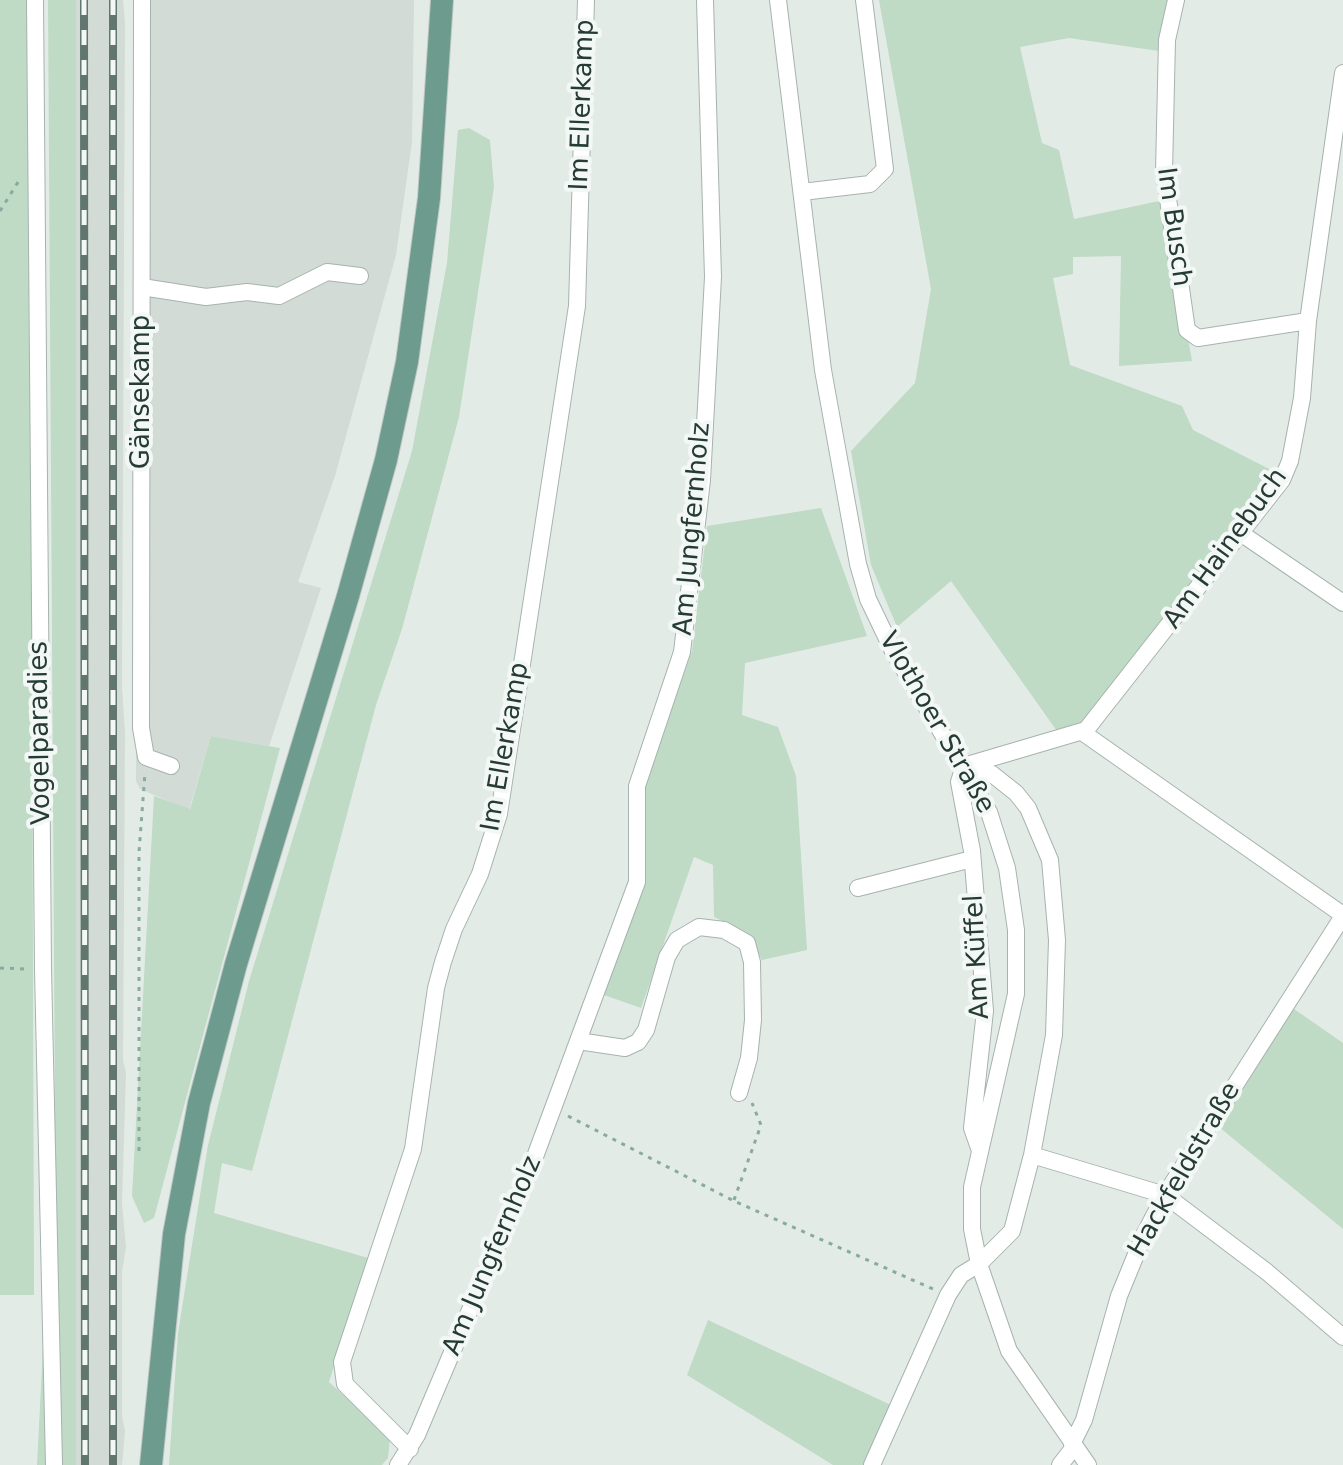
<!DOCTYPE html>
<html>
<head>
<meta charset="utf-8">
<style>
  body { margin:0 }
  canvas { display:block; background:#e3ebe7 }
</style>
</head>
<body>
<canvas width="1343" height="1465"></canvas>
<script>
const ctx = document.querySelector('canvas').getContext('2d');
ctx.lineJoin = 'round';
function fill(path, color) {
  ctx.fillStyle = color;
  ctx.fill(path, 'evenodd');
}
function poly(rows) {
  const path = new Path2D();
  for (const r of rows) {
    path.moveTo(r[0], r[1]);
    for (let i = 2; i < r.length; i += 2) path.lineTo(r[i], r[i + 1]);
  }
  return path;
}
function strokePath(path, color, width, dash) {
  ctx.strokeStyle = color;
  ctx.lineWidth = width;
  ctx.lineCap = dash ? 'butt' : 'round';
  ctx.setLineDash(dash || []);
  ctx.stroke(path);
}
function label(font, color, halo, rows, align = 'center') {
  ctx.font = font + ' "DejaVu Sans",sans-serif';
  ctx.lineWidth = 8;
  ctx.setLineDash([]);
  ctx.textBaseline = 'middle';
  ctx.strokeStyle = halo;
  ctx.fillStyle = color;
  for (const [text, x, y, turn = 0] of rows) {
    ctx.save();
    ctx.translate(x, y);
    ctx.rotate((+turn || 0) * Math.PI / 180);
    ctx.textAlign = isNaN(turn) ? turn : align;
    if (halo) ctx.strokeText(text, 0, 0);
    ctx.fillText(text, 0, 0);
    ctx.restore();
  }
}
fill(poly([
  [76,0,123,0,125,22,122,687,125,733,123,1061,126,1072,122,1203,126,1247,122,1272,122,1416,125,1431,122,1465,76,1465],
  [136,0,414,0,412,142,396,255,335,476,298,582,321,588,269,746,211,736,189,810,140,789,136,781]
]), '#d2dbd6');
fill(poly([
  [0,0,30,0,34,1295,0,1295],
  [48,0,76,0,76,1465,37,1465,55,1109],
  [879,0,1169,0,1159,51,1069,38,1020,47,1042,143,1059,150,1074,219,1164,200,1192,361,1119,366,1121,256,1073,257,1073,274,1053,278,1070,365,1182,406,1193,430,1275,472,1087,719,1059,734,951,581,897,627,871,565,851,451,915,383,931,289],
  [469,128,490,140,494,187,459,417,402,629,376,705,252,1171,222,1163,214,1213,368,1258,329,1382,390,1438,388,1458,382,1465,169,1465,178,1333,208,1145,249,981,412,451,447,263,458,130],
  [821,508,867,636,745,663,742,715,778,727,796,776,807,950,762,960,747,933,714,917,713,865,694,857,641,1008,604,995,644,882,645,783,692,651,707,526],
  [211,736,280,748,154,1218,144,1223,132,1196,154,796,190,809],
  [1294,1009,1343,1043,1343,1229,1219,1127],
  [708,1320,891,1405,864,1465,833,1465,687,1375]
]), '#bfdac5');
const minor = poly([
  [35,0,43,969,54,1465],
  [142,0,141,728,146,757,171,766],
  [778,0,823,370,858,564,868,599,893,651,989,812,1007,868,1016,930,1016,994,972,1187,972,1229,979,1264,1009,1351,1088,1465],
  [1176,0,1167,40,1164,171,1187,330,1198,338,1308,321],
  [802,192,870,184,885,169,864,0],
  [142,287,206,297,247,292,279,296,327,272,360,276],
  [1242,534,1343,603],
  [1082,732,1343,915],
  [964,766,1086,730,1282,480,1290,461,1302,398,1308,321,1343,73],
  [964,766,959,782,972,851,985,1011,972,1128,979,1148],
  [858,888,972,859],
  [578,1041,625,1048,638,1042,646,1030,667,957,677,940,699,927,724,930,747,943,752,962,753,1020,749,1058,739,1093],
  [1032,1155,1165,1195,1267,1272,1343,1337],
  [1072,1444,1084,1420,1119,1296,1144,1235,1165,1195,1343,916],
  [410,1449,345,1384,342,1362,413,1149,436,988,443,962,454,929,480,874,499,814,577,306,586,0],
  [398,1465,417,1435,536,1154,637,882,637,786,682,652,702,480,713,277,705,0],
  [872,1465,948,1295,961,1275,979,1264,1012,1231,1032,1155,1054,1035,1057,940,1050,860,1028,808,1016,793,992,774,965,767],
  [1060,1465,1074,1447]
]);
const major = poly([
  [151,1465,174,1234,199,1103,236,964,348,596,386,460,407,362,429,198,442,0]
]);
strokePath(minor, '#a6b3ae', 18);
strokePath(major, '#c2c8c6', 24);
strokePath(poly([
  [0,211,20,179],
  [0,968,27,969],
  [568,1116,734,1201,933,1289],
  [139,1151,139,852,145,773],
  [734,1200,761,1125,752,1103]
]), '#87ab9f', 3, [4, 6]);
strokePath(minor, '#fff', 16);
strokePath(major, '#6d9c8f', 22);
const rail = poly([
  [84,0,85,1465],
  [113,0,113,1465]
]);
strokePath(rail, '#60766f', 8);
strokePath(rail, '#f3f8f6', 5, [15]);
label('26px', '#253b34', '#f3f8f6', [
  ["Im Ellerkamp",583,105,-88],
  ["Im Busch",1173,227,82],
  ["Gänsekamp",142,392,-90],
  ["Am Jungfernholz",693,529,-85],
  ["Am Hainebuch",1226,549,-54],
  ["Vlothoer Straße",936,723,60],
  ["Vogelparadies",41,733,-91],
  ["Im Ellerkamp",506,747,-80],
  ["Am Küffel",978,957,-93],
  ["Hackfeldstraße",1185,1170,-60],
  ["Am Jungfernholz",493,1256,-67]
]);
</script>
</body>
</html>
